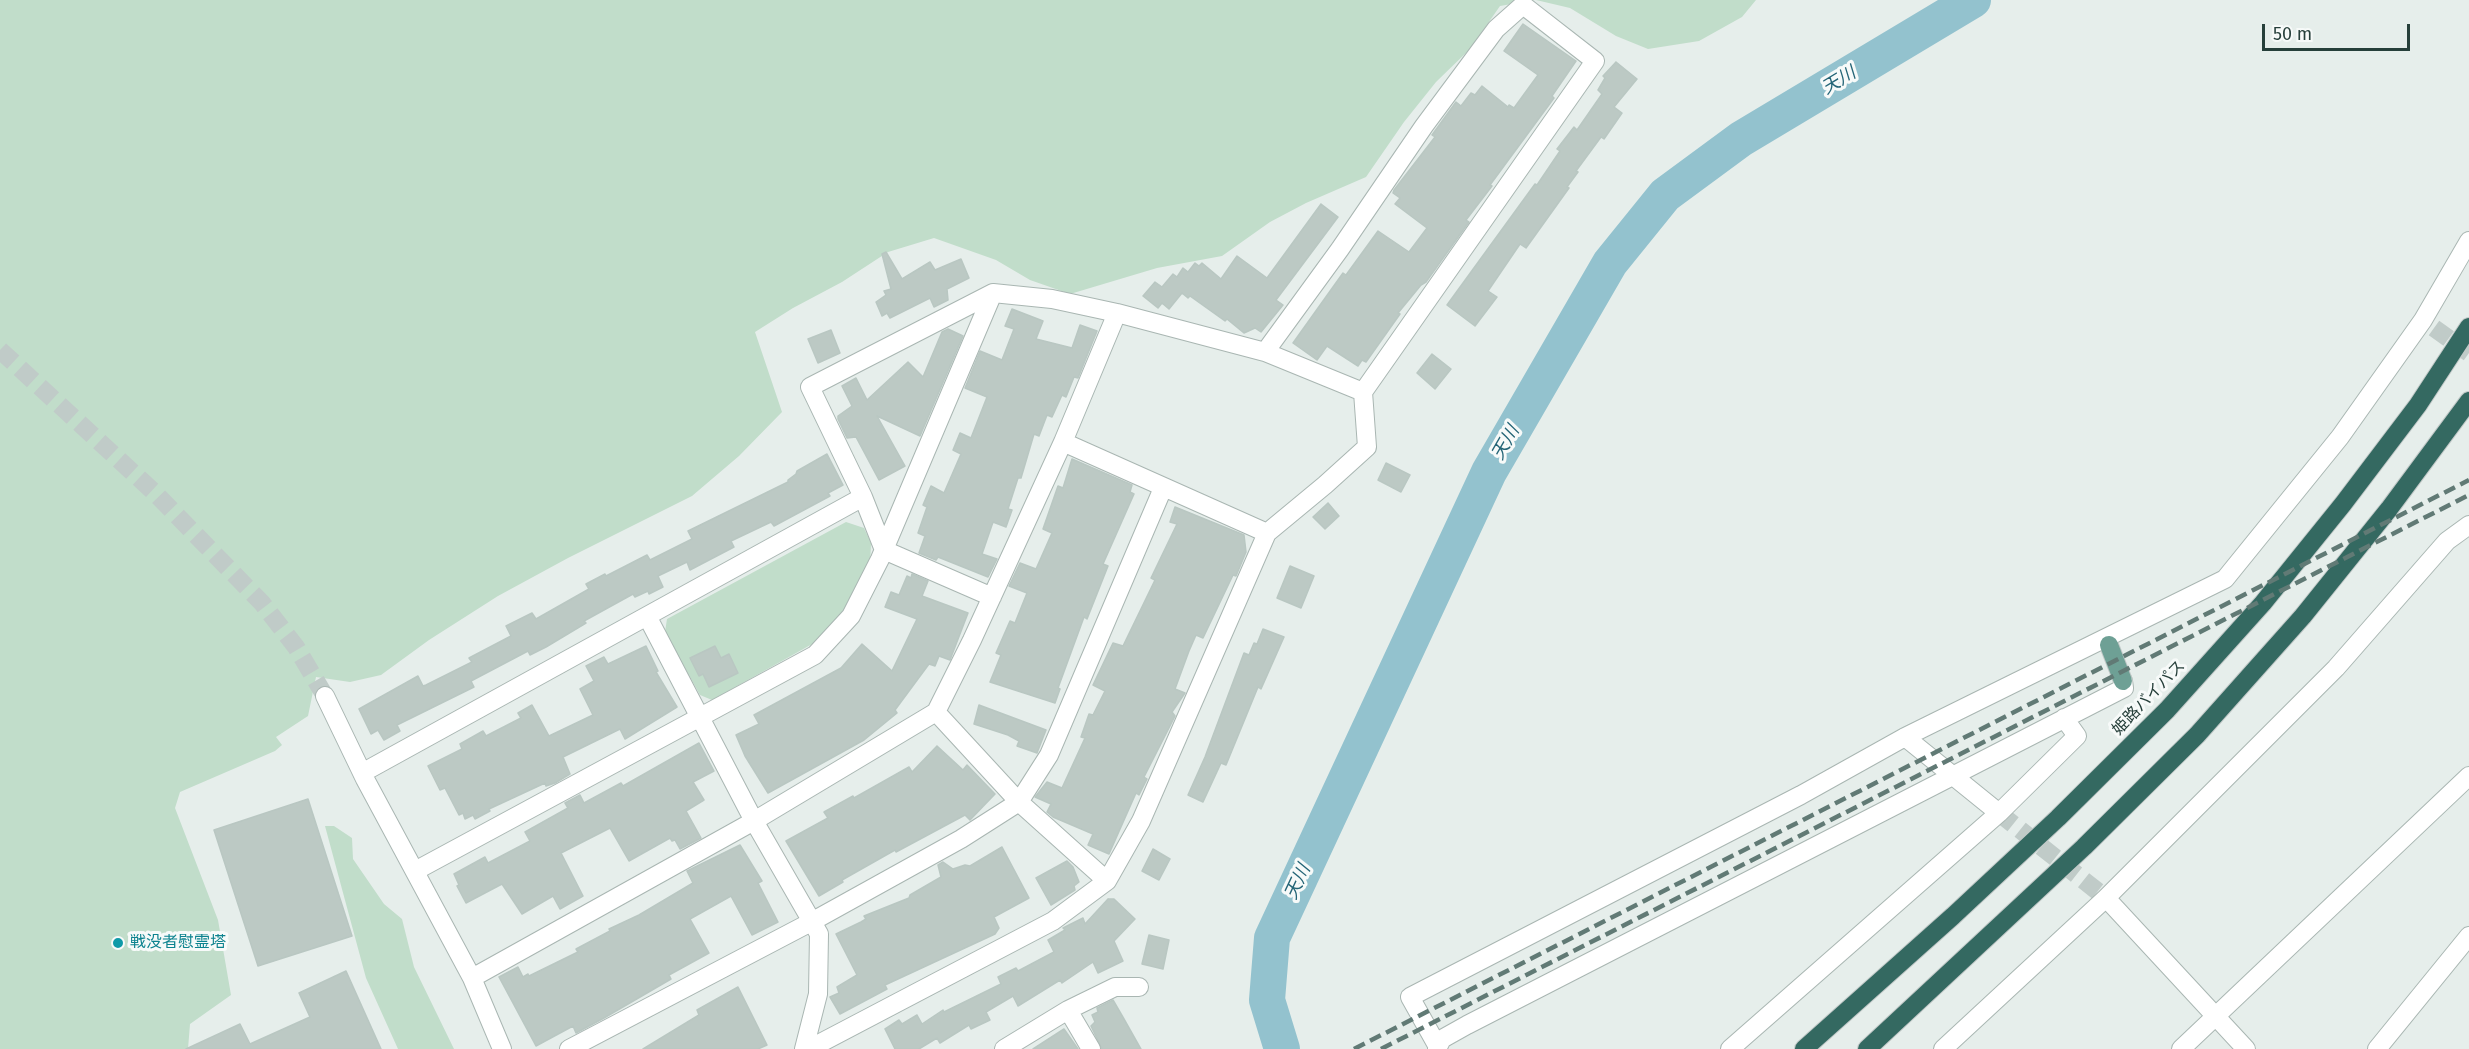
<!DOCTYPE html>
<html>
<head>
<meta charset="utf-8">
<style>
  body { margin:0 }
  #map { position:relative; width:2469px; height:1049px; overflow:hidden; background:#e6eeeb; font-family:"Fira Sans",sans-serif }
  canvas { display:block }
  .scale { position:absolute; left:2262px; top:24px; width:148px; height:27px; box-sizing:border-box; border:3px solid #263f3a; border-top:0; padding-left:8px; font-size:18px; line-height:21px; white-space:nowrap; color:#263f3a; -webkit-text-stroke:4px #f7faf9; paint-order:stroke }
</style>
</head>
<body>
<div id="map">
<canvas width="2469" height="1049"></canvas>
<div class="scale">50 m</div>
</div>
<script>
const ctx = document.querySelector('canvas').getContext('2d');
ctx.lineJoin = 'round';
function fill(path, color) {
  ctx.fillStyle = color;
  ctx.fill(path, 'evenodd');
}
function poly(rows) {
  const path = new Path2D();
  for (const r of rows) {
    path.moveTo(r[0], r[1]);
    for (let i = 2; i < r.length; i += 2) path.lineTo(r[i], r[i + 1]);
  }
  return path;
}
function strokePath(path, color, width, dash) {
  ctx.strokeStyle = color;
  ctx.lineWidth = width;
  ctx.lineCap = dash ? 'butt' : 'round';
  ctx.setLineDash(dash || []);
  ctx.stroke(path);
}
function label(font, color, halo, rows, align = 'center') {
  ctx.font = font + ' "Fira Sans","Noto Sans JP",sans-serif';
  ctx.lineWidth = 6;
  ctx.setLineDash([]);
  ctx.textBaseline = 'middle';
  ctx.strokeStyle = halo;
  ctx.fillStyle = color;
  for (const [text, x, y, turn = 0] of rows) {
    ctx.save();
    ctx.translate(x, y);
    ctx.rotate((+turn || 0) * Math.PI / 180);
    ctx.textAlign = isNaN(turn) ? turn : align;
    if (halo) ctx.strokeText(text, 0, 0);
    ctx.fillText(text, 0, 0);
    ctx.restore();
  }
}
fill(poly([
  [0,0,1535,0,1500,6,1470,49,1436,82,1404,122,1366,177,1306,203,1270,222,1222,256,1157,268,1070,294,1030,280,996,260,934,238,888,252,842,282,793,308,755,332,782,412,739,456,692,496,568,558,498,596,429,640,381,675,350,682,316,677,308,716,276,737,282,745,275,751,180,792,175,808,218,920,231,995,190,1024,188,1049,0,1049],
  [1536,0,1756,0,1742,17,1699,41,1648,49,1616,36,1570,8],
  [846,522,864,528,871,543,870,567,842,616,814,643,712,700,700,695,665,632,667,619],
  [325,826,334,826,352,838,353,859,384,904,402,919,414,967,454,1049,398,1049,366,978]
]), '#c1ddca');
strokePath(poly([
  [1282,1049,1267,1000,1272,938,1489,472,1610,263,1665,195,1741,139,1973,0]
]), '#93c2ce', 36);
const building = poly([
  [1523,24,1576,61,1552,96,1554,98,1490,185,1492,186,1466,220,1469,222,1426,282,1421,285,1398,313,1400,314,1366,362,1362,360,1358,366,1327,346,1317,360,1293,343,1343,273,1346,275,1378,231,1409,252,1427,228,1395,204,1400,198,1393,193,1394,190,1435,137,1432,135,1456,102,1461,106,1471,93,1475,95,1482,86,1508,107,1509,105,1514,108,1538,75,1504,51,1523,24],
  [1616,62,1637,79,1614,107,1622,113,1604,139,1601,137,1576,171,1578,172,1567,187,1569,188,1526,248,1520,244,1488,291,1497,297,1475,326,1447,305,1535,184,1537,185,1560,151,1557,149,1574,127,1577,130,1602,94,1598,90,1605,78,1603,76,1616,62],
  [1321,204,1338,217,1276,300,1283,305,1261,332,1255,328,1244,333,1227,319,1225,321,1190,296,1188,298,1182,293,1169,309,1162,303,1158,308,1143,296,1155,282,1162,287,1173,274,1177,277,1183,268,1188,272,1195,263,1199,266,1202,263,1221,279,1237,256,1267,278,1321,204],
  [886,252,902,279,930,262,935,270,961,259,969,278,947,289,948,300,934,307,930,298,890,318,887,313,882,316,876,302,886,295,884,291,891,289,882,254,886,252],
  [1012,309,1043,321,1036,339,1072,348,1080,325,1097,331,1078,378,1074,377,1066,397,1062,395,1052,417,1047,415,1039,436,1034,434,1021,478,1018,478,1008,509,1012,510,1006,527,993,522,982,554,997,559,988,577,938,557,936,560,919,553,925,536,918,533,927,507,923,505,931,486,944,493,961,454,953,450,960,433,971,438,987,397,965,388,980,351,1002,360,1014,329,1005,326,1012,309],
  [948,329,963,336,920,436,877,416,905,466,879,480,856,437,847,438,838,419,838,416,852,406,842,386,856,378,867,400,908,362,923,377,942,332,948,329],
  [831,330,840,353,818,363,808,339,831,330],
  [1432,354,1451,369,1435,389,1417,373,1432,354],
  [827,454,843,485,828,493,830,496,774,526,771,522,731,541,734,547,690,570,687,562,658,576,663,587,649,594,648,591,635,597,633,594,584,621,586,623,546,647,530,655,528,651,471,681,474,687,397,725,400,731,384,740,378,730,371,734,359,709,418,676,423,686,426,685,472,662,469,658,511,636,506,626,532,613,536,619,589,589,586,584,605,574,606,576,647,555,650,560,692,539,688,531,788,482,788,480,796,474,797,471,827,454],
  [1072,459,1132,485,1130,492,1134,494,1103,564,1108,566,1087,619,1084,617,1058,688,1060,689,1055,703,990,682,1001,655,996,653,1010,621,1015,623,1027,593,1009,586,1020,563,1036,569,1052,533,1043,529,1058,486,1063,488,1072,459],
  [1386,463,1410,475,1401,492,1378,480,1386,463],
  [1328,503,1339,516,1325,529,1313,517,1328,503],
  [1175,507,1244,535,1246,552,1236,576,1233,575,1203,638,1196,635,1189,651,1175,689,1185,693,1172,712,1175,716,1171,724,1144,777,1147,779,1139,795,1136,793,1109,854,1088,845,1093,834,1053,817,1047,812,1051,804,1035,797,1047,782,1062,788,1085,738,1081,737,1089,714,1093,715,1105,691,1093,685,1113,643,1123,646,1155,580,1151,578,1177,524,1170,522,1175,507],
  [1290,566,1314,576,1301,608,1277,598,1290,566],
  [912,574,928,581,922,596,968,613,950,660,939,656,935,666,929,664,895,710,897,713,864,740,768,793,745,756,736,735,759,724,754,715,841,668,862,644,892,671,917,619,885,607,891,592,899,595,907,576,911,578,912,574],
  [1263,629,1284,637,1261,689,1258,687,1226,765,1221,763,1203,802,1188,795,1205,757,1244,653,1249,655,1254,643,1257,644,1263,629],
  [646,646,658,671,656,672,677,707,625,739,620,729,563,757,570,774,555,783,546,786,545,783,489,809,490,811,475,819,473,815,465,819,463,813,459,815,445,788,440,790,428,766,462,749,460,744,483,731,486,736,521,718,518,713,532,705,549,736,593,715,580,689,594,681,586,666,604,657,608,664,646,646],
  [715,646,721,658,729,654,738,673,709,687,703,674,699,676,690,658,715,646],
  [979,705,1046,730,1037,753,1017,746,1019,741,1008,735,974,724,979,705],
  [699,743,714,771,693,782,704,800,686,811,701,838,680,849,675,840,672,841,670,838,629,861,610,828,561,853,583,896,560,909,553,896,522,914,502,884,466,903,457,886,459,885,454,874,485,857,488,863,530,841,525,832,568,808,565,803,580,795,584,803,621,783,623,786,699,743],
  [937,746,963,770,967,765,995,794,970,820,965,815,896,852,895,850,842,880,843,882,819,896,786,841,828,818,824,812,853,796,854,798,909,767,912,772,937,746],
  [308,799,352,936,258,966,214,830,308,799],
  [740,845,762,881,758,883,778,922,752,935,731,896,690,919,709,953,669,975,671,979,604,1018,576,1033,573,1026,536,1046,499,977,518,967,523,977,528,974,529,976,578,952,576,949,610,931,609,929,639,915,693,883,687,871,740,845],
  [1002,847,1029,898,994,917,999,928,995,934,885,985,887,989,840,1014,830,997,839,993,837,987,857,975,836,934,861,922,866,919,864,916,909,898,910,895,941,877,938,865,943,862,953,869,965,865,970,866,1002,847],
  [1153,849,1170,859,1159,880,1142,871,1153,849],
  [1067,861,1073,867,1079,882,1074,886,1075,890,1051,905,1036,878,1067,861],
  [1108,899,1114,899,1135,919,1114,941,1123,961,1098,973,1093,962,1062,983,1060,980,1018,1006,1013,996,986,1012,990,1020,971,1029,969,1025,940,1043,937,1038,919,1049,895,1049,885,1029,899,1020,902,1024,917,1015,922,1024,943,1010,944,1012,1001,984,998,977,1016,968,1018,971,1054,952,1048,940,1065,930,1063,928,1083,918,1085,924,1108,899],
  [1149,935,1169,940,1163,969,1142,964,1149,935],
  [346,971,381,1049,186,1049,240,1024,250,1044,310,1017,299,993,346,971],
  [738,987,767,1045,758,1049,643,1049,699,1015,697,1010,738,987],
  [1113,1000,1124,1019,1141,1049,1102,1049,1091,1026,1095,1022,1092,1015,1098,1012,1097,1008,1113,1000],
  [1064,1029,1078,1049,1033,1049,1064,1029]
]);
fill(building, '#bcc9c4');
strokePath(building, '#b9c7c2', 1.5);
strokePath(poly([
  [2434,328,2469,353],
  [0,350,155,493,262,603,296,647,325,696],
  [1999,813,2106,898]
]), '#c0cbc8', 18, [18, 9]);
const minor = poly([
  [1063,442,1267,533],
  [863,497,884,550,992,597],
  [647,616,754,821,819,934,818,994,804,1049],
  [325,696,365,779,472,978,502,1049],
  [936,712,1019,802,1107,881],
  [1905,737,1999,813],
  [362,773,863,497,810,387,993,293,1052,299,1117,313,1265,352,1363,392],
  [415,871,815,655,851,616,880,559,993,293],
  [2106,898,2246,1049],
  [472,978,754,821,936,712,972,640,1063,442,1117,313],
  [1068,1010,1091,1049],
  [1438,1047,1410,997,1801,795,1905,737,2225,579,2340,437,2423,320,2469,241],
  [569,1049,813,921,961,839,1019,802,1049,755,1163,488],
  [809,1049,1053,921,1107,881,1141,821,1267,533,1325,485,1367,447,1363,392,1595,61,1523,5,1496,29,1424,126,1340,249,1265,352],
  [1004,1049,1068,1010,1115,987,1139,987],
  [1437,1049,1442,1039,1467,1025,2124,688,2123,681],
  [1730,1049,1999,813,2077,736,2064,718],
  [1943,1049,2106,898,2336,668,2447,541,2469,525],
  [2181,1049,2469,776],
  [2377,1049,2469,936]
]);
const major = poly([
  [2109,645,2123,681]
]);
const highway = poly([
  [1804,1049,1953,916,2058,818,2167,710,2263,603,2343,504,2418,405,2469,327],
  [1867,1049,2084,847,2197,735,2303,616,2389,509,2469,401]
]);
strokePath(minor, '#a9b6b2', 20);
strokePath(major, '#c2c9c8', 20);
strokePath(highway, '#c2c9c8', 20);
strokePath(minor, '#fff', 18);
strokePath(major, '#6ea095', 18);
strokePath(highway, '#346961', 18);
strokePath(poly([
  [1354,1049,2469,480],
  [1381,1049,2469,495]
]), '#617a75', 4.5, [12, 6]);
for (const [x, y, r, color] of [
  [118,943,6,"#0f9aa8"]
]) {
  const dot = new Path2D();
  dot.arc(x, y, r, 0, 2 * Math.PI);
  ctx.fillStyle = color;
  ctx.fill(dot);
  strokePath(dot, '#f7faf9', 2);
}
label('16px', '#263f3a', '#f7faf9', [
  ["姫路バイパス",2149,698,-46]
]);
label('16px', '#0d838f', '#f7faf9', [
  ["戦没者慰霊塔",130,943]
], 'left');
label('italic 18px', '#246577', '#f7faf9', [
  ["天川",1839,81,-31],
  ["天川",1506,443,-60],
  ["天川",1298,882,-65]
]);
</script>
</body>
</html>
